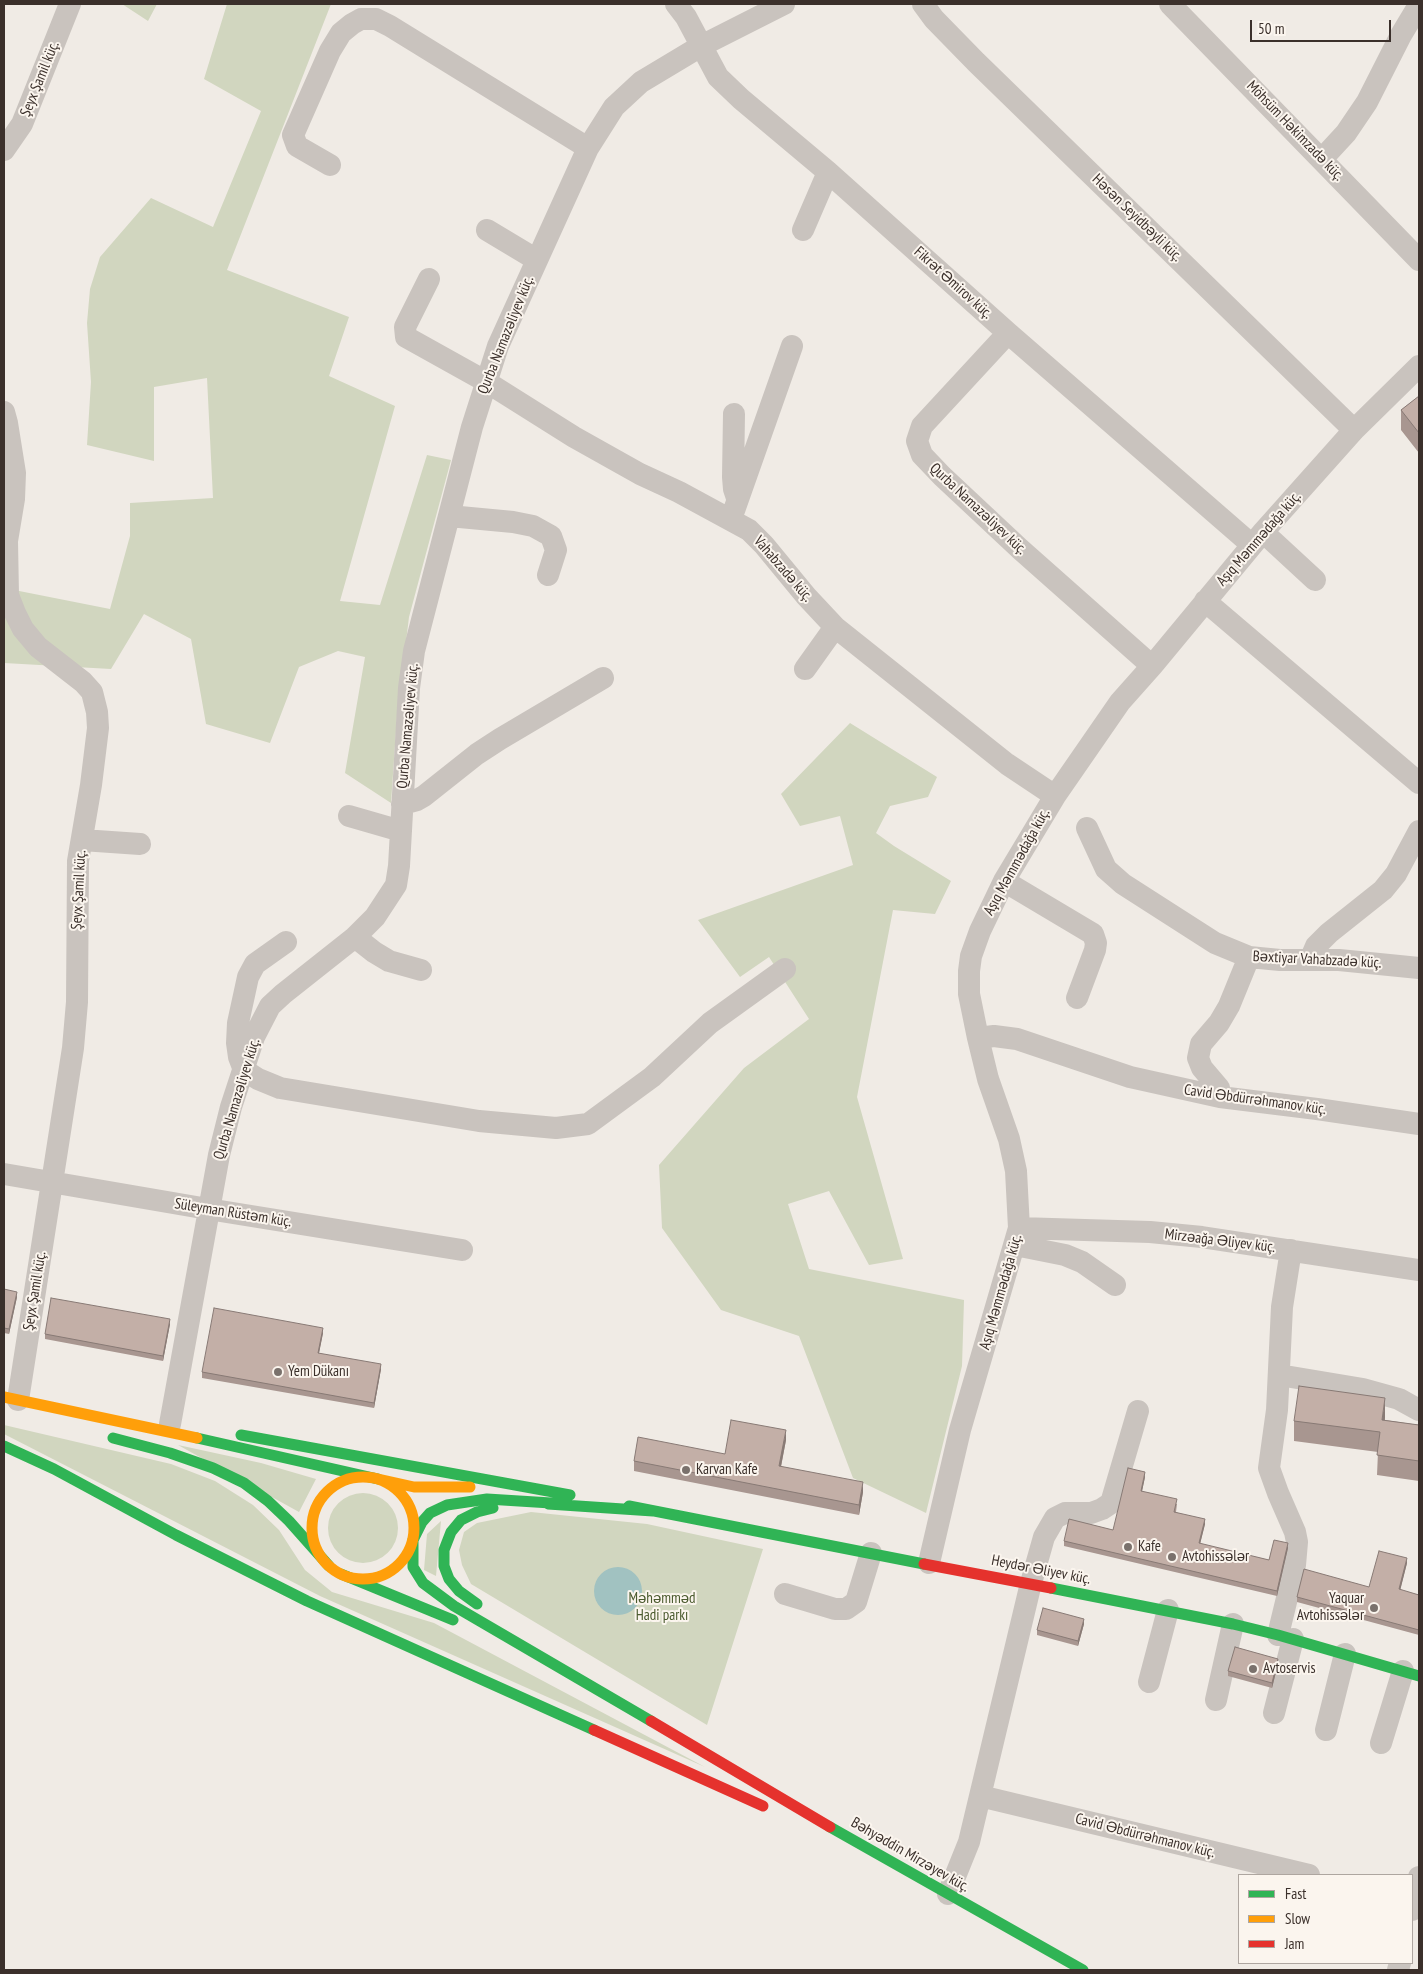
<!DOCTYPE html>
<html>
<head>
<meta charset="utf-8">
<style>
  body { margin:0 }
  #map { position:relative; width:1423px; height:1974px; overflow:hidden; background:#f0ebe5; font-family:"PT Sans Narrow",sans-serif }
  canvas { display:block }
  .frame { position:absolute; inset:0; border:5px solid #3b302b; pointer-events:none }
  .legend { position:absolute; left:1238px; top:1874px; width:175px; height:90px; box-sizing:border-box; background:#fbf5ee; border:1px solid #aea6a0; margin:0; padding:6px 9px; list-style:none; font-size:15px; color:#3b302b }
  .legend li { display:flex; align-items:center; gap:10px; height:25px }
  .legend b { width:25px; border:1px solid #aea6a0 }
  .scale { position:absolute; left:1250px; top:20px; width:141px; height:22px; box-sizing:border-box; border:2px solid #3b302b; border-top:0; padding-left:6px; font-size:15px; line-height:18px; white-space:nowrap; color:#3b302b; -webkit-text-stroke:4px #fbf5ee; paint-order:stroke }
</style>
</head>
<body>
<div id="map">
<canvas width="1423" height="1974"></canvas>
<div class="frame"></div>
<ul class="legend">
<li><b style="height:6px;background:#30b455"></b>Fast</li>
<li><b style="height:6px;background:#ff9f0a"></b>Slow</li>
<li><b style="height:6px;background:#e5322d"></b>Jam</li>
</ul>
<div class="scale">50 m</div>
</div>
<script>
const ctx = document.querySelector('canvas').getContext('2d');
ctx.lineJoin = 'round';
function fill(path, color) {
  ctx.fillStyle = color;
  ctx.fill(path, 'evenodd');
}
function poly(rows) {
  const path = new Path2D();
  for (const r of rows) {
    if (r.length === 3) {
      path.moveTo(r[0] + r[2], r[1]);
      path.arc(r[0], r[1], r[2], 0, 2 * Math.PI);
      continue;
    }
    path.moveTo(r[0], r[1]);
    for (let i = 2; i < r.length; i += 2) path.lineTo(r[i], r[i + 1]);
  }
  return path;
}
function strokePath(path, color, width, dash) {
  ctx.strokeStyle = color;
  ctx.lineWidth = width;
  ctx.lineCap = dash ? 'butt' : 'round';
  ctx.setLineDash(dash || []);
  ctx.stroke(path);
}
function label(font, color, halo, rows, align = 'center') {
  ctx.font = font + ' "PT Sans Narrow",sans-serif';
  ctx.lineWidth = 4;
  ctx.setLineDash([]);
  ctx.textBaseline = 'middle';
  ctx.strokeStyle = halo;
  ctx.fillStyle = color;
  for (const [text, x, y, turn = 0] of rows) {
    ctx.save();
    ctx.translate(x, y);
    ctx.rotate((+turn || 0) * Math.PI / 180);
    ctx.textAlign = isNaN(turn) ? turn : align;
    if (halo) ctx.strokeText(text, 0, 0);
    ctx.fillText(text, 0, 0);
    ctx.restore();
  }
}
fill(poly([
  [122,4,157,4,148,21],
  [227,4,331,4,227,270,349,317,329,376,395,406,340,601,380,605,427,455,451,460,409,617,397,716,391,803,345,773,365,657,338,651,299,667,270,743,206,724,191,639,144,614,111,669,4,663,4,588,110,609,130,536,130,503,213,498,207,378,154,387,154,461,87,445,91,382,87,323,90,289,100,257,151,198,213,227,261,111,204,79],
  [850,723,937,777,928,797,890,806,876,833,894,846,951,881,935,914,893,910,857,1097,903,1259,869,1265,829,1191,788,1204,809,1269,964,1300,962,1366,926,1513,853,1478,799,1336,721,1310,662,1228,659,1165,744,1068,809,1019,769,957,740,977,698,920,853,865,840,816,800,826,781,794],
  [4,1425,171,1464,215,1481,253,1505,279,1530,305,1570,332,1592,434,1623,705,1767,320,1596,4,1434],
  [178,1445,261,1463,316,1479,299,1512],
  [363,1528,35],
  [531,1512,647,1524,763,1549,707,1725,471,1584,462,1565,459,1550,464,1532,477,1523],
  [441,1521,436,1576,424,1570,427,1534]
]), '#d1d6bf');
fill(poly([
  [618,1591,24]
]), '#a1c2c1');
strokePath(poly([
  [676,4,686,17,718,77,741,99,828,172,1008,333,1252,545],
  [923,4,934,19,976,62,1354,430],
  [1170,4,1419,260],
  [4,150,22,124,70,4],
  [1322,159,1346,133,1367,102,1401,35,1419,5],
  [330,165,297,146,293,135,330,51,341,33,352,24,361,19,376,19,390,26,588,148],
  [487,230,537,260],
  [803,230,828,172],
  [429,279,405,327,406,337,485,381,574,437,640,474,679,492,749,530,764,545,806,596,835,627,1007,764,1055,796],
  [1008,333,922,426,917,441,922,455,942,476,1020,549,1152,666],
  [4,412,7,423,15,473,14,499,7,541,8,595,15,613,23,629,38,647,83,682,92,692,97,712,98,728,91,785,78,861,77,1002,73,1048,18,1400],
  [734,414,733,477,734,489,737,498],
  [449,516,513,522,533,526,551,536,556,550,548,575],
  [731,519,792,346],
  [1263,532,1315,580],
  [1205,601,1419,783],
  [805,669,835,627],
  [402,804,417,800,424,796,477,754,500,739,603,678],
  [349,816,401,831],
  [1087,828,1106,869,1123,884,1215,943,1249,957,1280,960,1339,960,1419,968],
  [82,840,140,844],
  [1004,881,1093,934,1096,943,1095,950,1077,998],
  [355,937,374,952,389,961,421,970],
  [286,942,255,964,248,977,238,1023,237,1043,239,1057,244,1070,258,1079,280,1088,479,1121,556,1128,588,1124,652,1077,710,1023,785,969],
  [1310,960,1316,946,1329,933,1383,890,1396,874,1419,831],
  [978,1038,994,1036,1017,1039,1130,1077,1220,1097,1317,1109,1419,1124],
  [1220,1097,1219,1088,1202,1068,1198,1058,1201,1044,1219,1023,1229,1006,1249,957],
  [4,1174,208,1209,462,1250],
  [1019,1228,1150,1232,1202,1237,1419,1270],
  [1015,1245,1065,1255,1082,1262,1115,1285],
  [1279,1375,1363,1389,1399,1399,1419,1410],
  [170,1424,219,1155,231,1107,254,1037,270,1006,283,994,355,937,375,917,396,885,399,866,409,688,414,651,472,427,498,346,588,148,614,107,641,82,701,46,784,4],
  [929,1563,960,1430,1019,1228,1016,1171,1009,1139,988,1079,978,1038,969,994,969,971,971,956,980,931,1004,881,1055,796,1120,702,1152,666,1263,532,1354,430,1419,366],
  [785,1594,835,1609,846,1609,856,1602,871,1553],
  [1278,1635,1295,1565,1297,1542,1295,1532,1278,1493,1269,1468,1277,1410,1282,1307,1291,1250],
  [1149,1682,1168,1610],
  [1216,1700,1233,1624],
  [1274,1713,1293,1639],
  [1326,1730,1345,1654],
  [1381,1743,1403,1671],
  [980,1796,1309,1875],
  [948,1894,969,1842,1031,1583,1044,1537,1055,1518,1065,1513,1091,1513,1102,1509,1111,1503,1138,1411],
  [1412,1910,1419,1877],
  [1398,1970,1400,1963]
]), '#c9c3be', 22);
strokePath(poly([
  [241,1435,570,1495],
  [113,1438,170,1453,213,1468,244,1483,268,1501,289,1521,329,1566],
  [197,1438,378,1479],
  [4,1446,54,1469,176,1535,307,1601,594,1730],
  [548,1504,653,1511],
  [567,1504,487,1499,447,1505,430,1513,422,1522,413,1540,413,1567,423,1583,454,1606,651,1721],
  [629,1506,924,1564],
  [341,1574,453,1620],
  [1051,1588,1233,1624,1278,1635,1419,1676],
  [477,1604,459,1591,449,1579,444,1566,444,1550,451,1532,461,1520,477,1512,493,1508],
  [830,1827,1083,1970]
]), '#30b455', 11);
strokePath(poly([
  [4,1397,197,1438],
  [363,1528,51],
  [378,1479,414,1487,470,1487]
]), '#ff9f0a', 11);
strokePath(poly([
  [924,1564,1051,1588],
  [651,1721,830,1827],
  [594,1730,763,1806]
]), '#e5322d', 11);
fill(poly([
  [1419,396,1419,453,1401,430,1401,410],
  [4,1289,17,1297,9,1334,4,1333],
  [170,1324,163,1361,45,1339,45,1334],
  [323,1333,319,1353,381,1369,374,1408,202,1378,202,1372],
  [1385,1417,1385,1420,1419,1425,1419,1481,1377,1475,1378,1452,1294,1441,1294,1421],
  [786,1440,781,1467,863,1492,859,1515,634,1471,634,1461,725,1454],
  [1145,1477,1142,1491,1177,1504,1176,1512,1205,1524,1200,1544,1269,1560,1288,1548,1277,1596,1064,1546,1064,1541,1113,1530],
  [1407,1563,1400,1590,1419,1595,1419,1635,1297,1602,1297,1597,1369,1587],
  [1084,1624,1078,1646,1037,1635,1037,1630],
  [1278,1664,1272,1688,1228,1676,1228,1671]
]), '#a89690');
fill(poly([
  [17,1292,17,1297,9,1334,9,1329],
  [170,1319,170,1324,163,1361,163,1356],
  [323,1328,323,1333,318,1358,318,1353],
  [381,1364,381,1369,374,1408,374,1403],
  [1385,1398,1385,1417,1382,1440,1382,1420],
  [786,1430,786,1440,779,1476,779,1466],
  [1145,1472,1145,1477,1141,1496,1141,1491],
  [863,1482,863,1492,859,1515,859,1505],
  [1205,1519,1205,1524,1199,1548,1199,1543],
  [1288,1543,1288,1548,1277,1596,1277,1591],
  [1407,1558,1407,1563,1399,1595,1399,1589],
  [1084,1619,1084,1624,1078,1646,1078,1641],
  [1278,1659,1278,1664,1272,1688,1272,1683]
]), '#887a75');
const building = poly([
  [1419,396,1419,433,1401,410,1419,396],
  [4,1289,17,1292,9,1329,4,1328,4,1289],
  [51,1298,170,1319,163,1356,45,1334,51,1298],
  [214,1308,323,1328,318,1353,381,1364,374,1403,202,1372,214,1308],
  [1299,1386,1385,1398,1382,1420,1419,1425,1419,1461,1377,1455,1380,1432,1294,1421,1299,1386],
  [731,1420,786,1430,779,1466,863,1482,859,1505,634,1461,638,1437,725,1454,731,1420],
  [1128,1468,1145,1472,1141,1491,1177,1499,1174,1512,1205,1519,1199,1543,1269,1560,1274,1540,1288,1543,1277,1591,1064,1541,1069,1519,1113,1530,1128,1468],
  [1379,1551,1407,1558,1399,1589,1419,1595,1419,1630,1297,1597,1304,1569,1369,1587,1379,1551],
  [1043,1608,1084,1619,1078,1641,1037,1630,1043,1608],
  [1235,1647,1278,1659,1272,1683,1228,1671,1235,1647]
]);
fill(building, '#c3afa7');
strokePath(building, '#887a75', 1);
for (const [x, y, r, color] of [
  [278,1372,5,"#7a716c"],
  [686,1470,5,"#7a716c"],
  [1128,1547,5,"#7a716c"],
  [1172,1557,5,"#7a716c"],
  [1374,1608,5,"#7a716c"],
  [1253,1669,5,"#7a716c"]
]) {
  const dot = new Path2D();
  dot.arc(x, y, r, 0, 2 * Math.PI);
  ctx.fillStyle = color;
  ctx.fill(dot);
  strokePath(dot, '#fbf5ee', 2);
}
label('15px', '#3b302b', '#fbf5ee', [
  ["Şeyx Şamil küç.",40,79,-68],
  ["Möhsüm Həkimzadə küç.",1295,131,46],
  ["Həsən Seyidbəyli küç.",1137,218,44],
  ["Fikrət Əmirov küç.",953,283,42],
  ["Qurba Namazəliyev küç.",506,335,-68],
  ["Qurba Namazəliyev küç.",978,509,43],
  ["Aşıq Məmmədağa küç.",1259,539,-49],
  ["Vahabzadə küç.",783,569,49],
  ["Qurba Namazəliyev küç.",408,726,-85],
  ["Aşıq Məmmədağa küç.",1017,862,-61],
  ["Şeyx Şamil küç.",79,890,-87],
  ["Bəxtiyar Vahabzadə küç.",1317,960,3],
  ["Qurba Namazəliyev küç.",237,1099,-73],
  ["Cavid Əbdürrəhmanov küç.",1255,1100,8],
  ["Süleyman Rüstəm küç.",233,1213,9],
  ["Mirzəağa Əliyev küç.",1220,1241,7],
  ["Şeyx Şamil küç.",35,1291,-81],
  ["Aşıq Məmmədağa küç.",1001,1292,-74],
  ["Heydər Əliyev küç.",1041,1570,11],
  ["Cavid Əbdürrəhmanov küç.",1145,1836,14],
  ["Bəhyəddin Mirzəyev küç.",910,1855,30]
]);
label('15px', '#3b302b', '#fbf5ee', [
  ["Yem Dükanı",288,1372],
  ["Karvan Kafe",696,1470],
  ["Kafe",1138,1547],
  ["Avtohissələr",1182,1557],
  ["Yaquar",1364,1599,"right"],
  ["Avtohissələr",1364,1616,"right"],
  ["Avtoservis",1263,1669]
], 'left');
label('15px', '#4a5a2e', '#fbf5ee', [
  ["Məhəmməd",662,1599],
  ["Hadi parkı",662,1616]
]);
</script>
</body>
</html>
